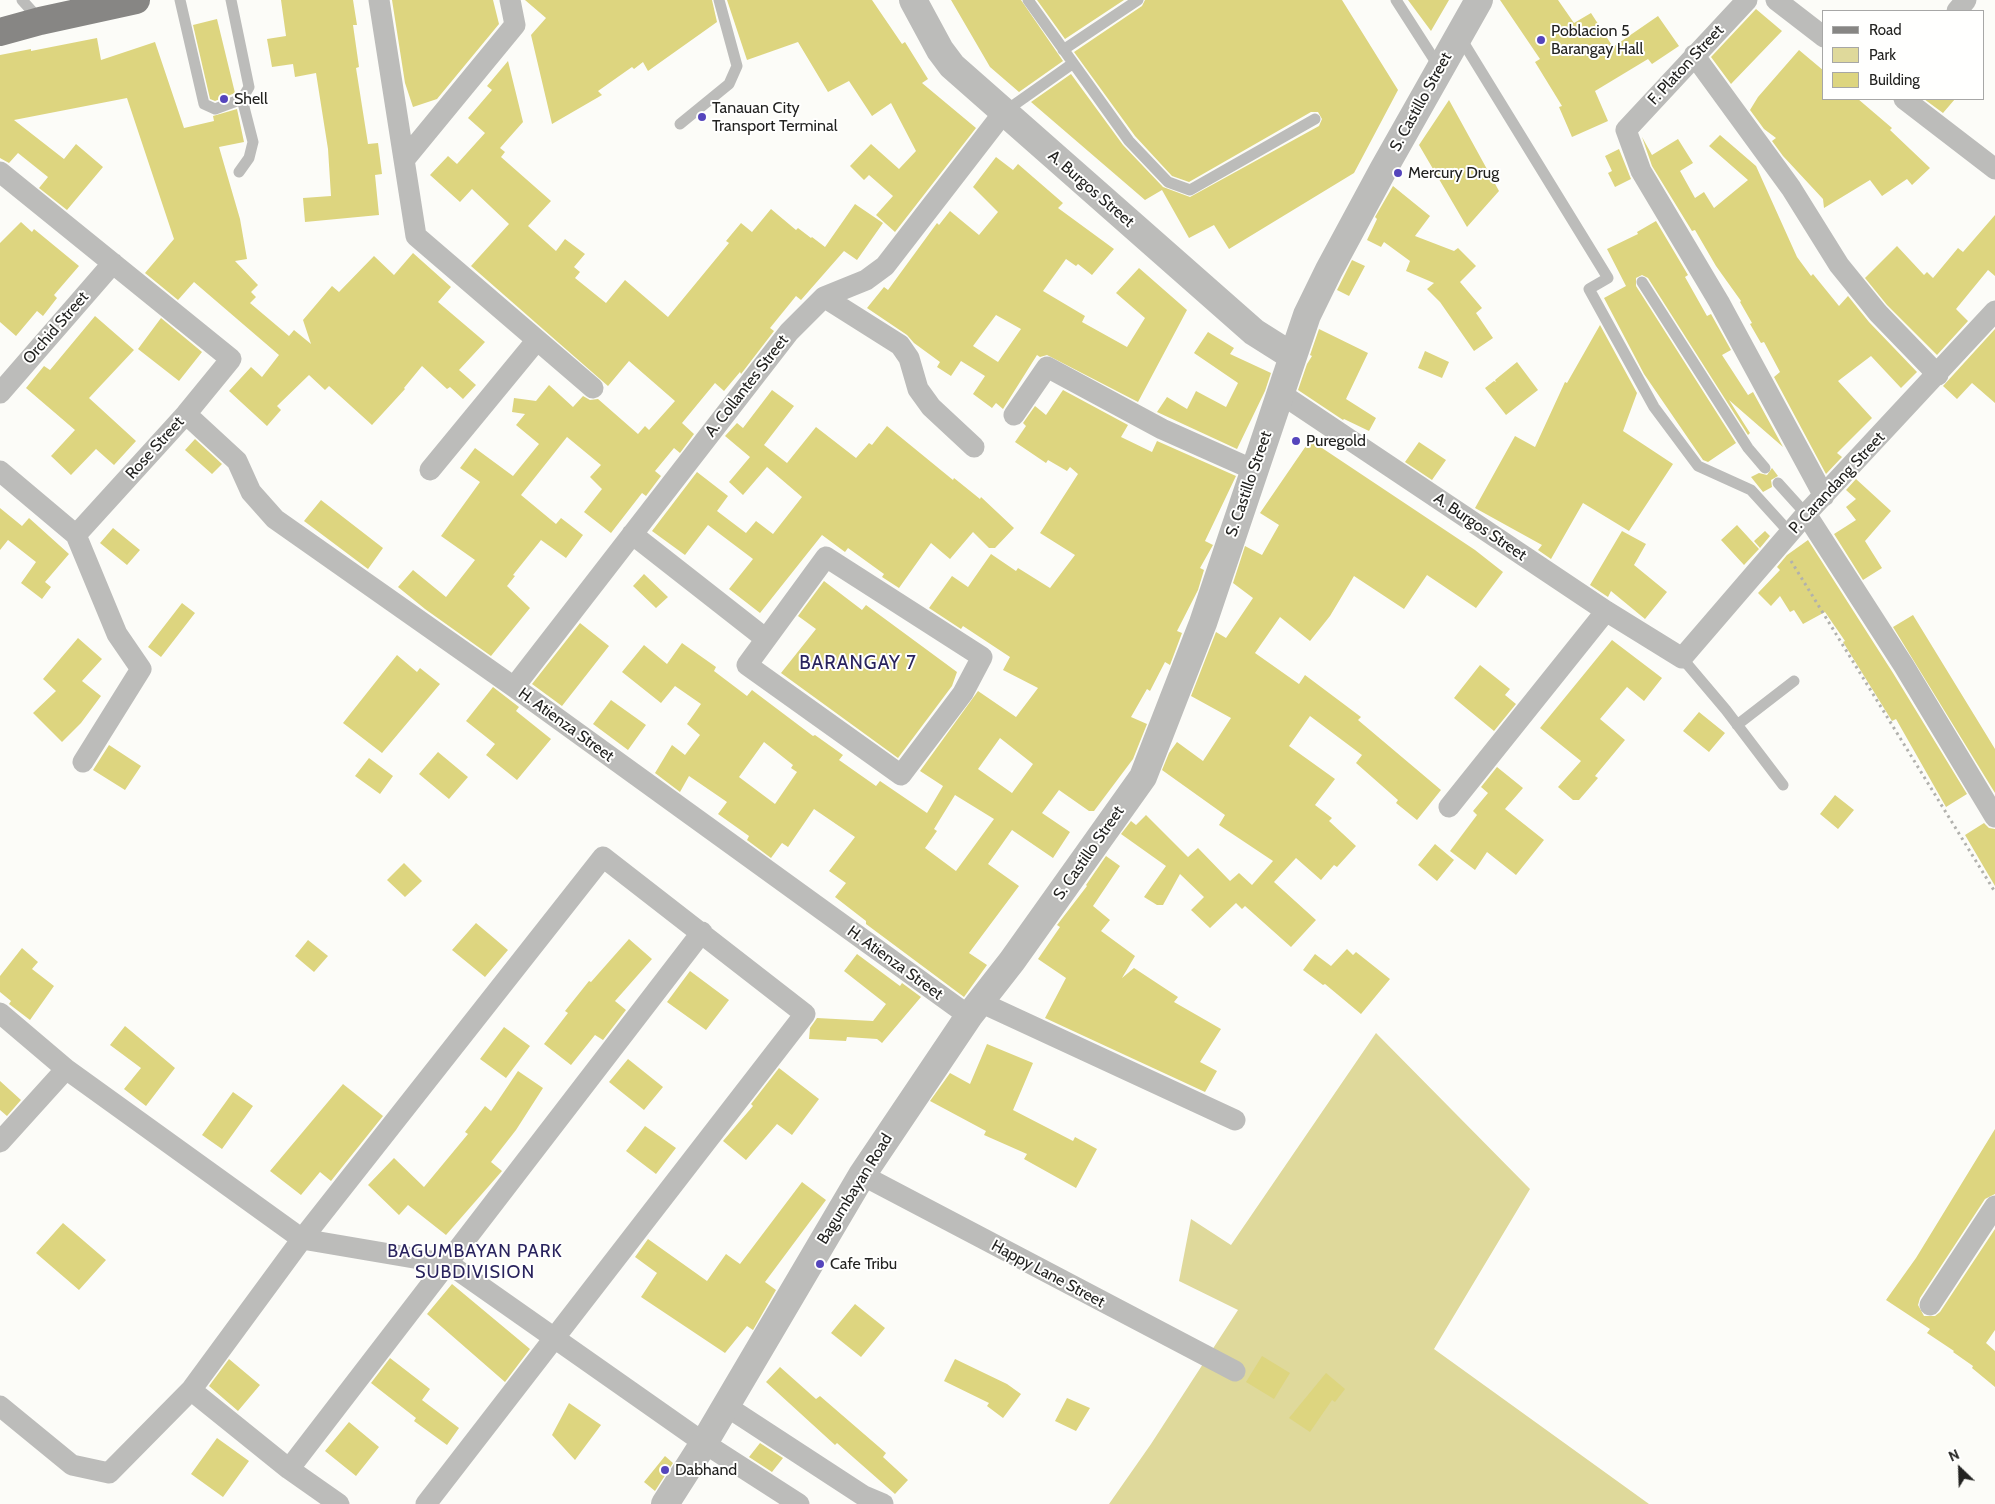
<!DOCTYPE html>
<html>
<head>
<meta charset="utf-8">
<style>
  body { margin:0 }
  #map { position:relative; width:1995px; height:1504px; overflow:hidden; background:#fcfcf8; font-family:Cabin,sans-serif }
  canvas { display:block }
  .legend { position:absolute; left:1822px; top:10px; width:162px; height:90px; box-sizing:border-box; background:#fffffe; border:1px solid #a7a7a6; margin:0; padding:6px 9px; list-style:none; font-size:15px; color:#232321 }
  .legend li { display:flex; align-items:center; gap:10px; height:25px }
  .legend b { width:25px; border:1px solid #a7a7a6 }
  .north { position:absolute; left:1935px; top:1444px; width:50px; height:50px; -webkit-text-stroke:4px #fffffe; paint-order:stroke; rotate:336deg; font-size:14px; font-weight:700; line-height:20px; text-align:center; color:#232321 }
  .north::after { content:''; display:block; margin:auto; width:18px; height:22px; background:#232321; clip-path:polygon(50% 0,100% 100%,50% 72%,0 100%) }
</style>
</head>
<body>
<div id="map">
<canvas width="1995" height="1504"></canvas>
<ul class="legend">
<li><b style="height:6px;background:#878684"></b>Road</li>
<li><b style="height:14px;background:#dfd99b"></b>Park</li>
<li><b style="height:14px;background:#ddd57f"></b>Building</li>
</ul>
<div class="north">N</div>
</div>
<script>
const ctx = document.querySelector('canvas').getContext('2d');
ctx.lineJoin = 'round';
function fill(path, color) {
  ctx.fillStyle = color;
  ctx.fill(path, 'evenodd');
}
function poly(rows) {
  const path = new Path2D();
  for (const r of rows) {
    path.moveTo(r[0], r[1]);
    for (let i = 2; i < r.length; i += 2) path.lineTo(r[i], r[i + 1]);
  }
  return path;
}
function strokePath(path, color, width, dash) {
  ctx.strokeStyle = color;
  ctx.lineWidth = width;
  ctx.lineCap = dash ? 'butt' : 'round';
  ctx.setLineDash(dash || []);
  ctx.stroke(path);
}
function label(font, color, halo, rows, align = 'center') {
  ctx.font = font + ' Cabin,sans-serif';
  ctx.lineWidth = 4;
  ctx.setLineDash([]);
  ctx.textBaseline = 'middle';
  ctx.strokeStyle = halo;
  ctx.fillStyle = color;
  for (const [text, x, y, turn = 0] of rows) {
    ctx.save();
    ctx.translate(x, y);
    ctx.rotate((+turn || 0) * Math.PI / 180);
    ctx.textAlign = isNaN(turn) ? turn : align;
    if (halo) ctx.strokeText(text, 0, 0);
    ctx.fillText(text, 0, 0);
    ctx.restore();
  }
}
fill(poly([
  [1376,1033,1530,1189,1434,1349,1649,1504,1109,1504,1151,1444,1238,1310,1179,1281,1191,1219,1231,1245]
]), '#dfd99b');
fill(poly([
  [281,0,353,0,357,25,353,25,359,67,356,68,368,144,378,143,382,174,375,175,379,215,305,222,303,198,331,196,328,149,316,73,295,77,293,64,272,67,267,39,286,36],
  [392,0,493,0,499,24,437,99,413,107,405,83],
  [525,0,712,0,717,22,648,71,643,62,634,69,632,67,598,91,602,95,552,124,531,35,546,18],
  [727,0,872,0,902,44,905,42,928,79,922,83,976,128,895,232,876,215,893,196,869,175,864,180,850,166,871,144,899,169,916,151,891,103,872,116,849,81,828,92,798,42,747,60],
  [951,0,1021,0,1063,61,1019,92,990,67],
  [1037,0,1124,0,1065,39],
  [1145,0,1342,0,1398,90,1354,173,1229,249,1214,225,1189,238,1162,190,1145,200,1031,102,1071,74,1123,145,1163,187,1190,197,1319,126,1322,119,1318,112,1311,112,1189,182,1172,176,1135,136,1074,52,1142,6],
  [1408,0,1449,0,1431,31],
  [1500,0,1558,0,1574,23,1591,13,1613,47,1658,16,1679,46,1652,64,1648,59,1595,91,1608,121,1572,137,1559,107,1562,106,1535,62,1540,59],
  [1756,9,1782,31,1731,84,1711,57],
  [217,19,235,93,215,101,210,99,193,25],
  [97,38,101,60,155,42,184,128,214,121,213,116,237,109,244,142,219,147,240,219,247,259,235,261,258,285,251,292,256,297,250,303,289,336,294,330,311,344,303,320,332,286,339,292,374,256,394,275,413,253,451,287,438,302,485,342,459,370,476,385,463,399,450,387,447,389,422,366,404,388,405,389,372,425,329,386,325,390,309,375,277,406,281,410,267,426,229,391,251,367,262,377,279,355,194,282,178,300,145,273,174,239,127,98,14,120,64,159,76,144,103,167,67,210,39,188,48,177,18,153,9,163,0,158,0,55,31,49,31,51],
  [1799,50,1824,71,1824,99,1858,99,1892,128,1890,130,1930,168,1912,185,1907,179,1882,196,1870,180,1824,208,1823,199,1783,156,1772,141,1776,138,1764,129,1750,110,1758,97],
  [508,61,523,122,500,148,505,152,501,157,551,201,528,226,556,251,565,239,585,254,574,267,580,272,575,278,606,303,625,280,668,317,729,243,726,241,741,223,752,232,771,209,796,230,798,228,811,238,812,237,825,247,855,204,883,223,857,260,844,251,801,300,796,296,770,328,774,331,741,374,740,372,724,391,715,383,682,423,694,434,680,453,674,448,655,471,661,476,646,496,642,493,611,533,584,512,602,489,590,477,601,465,567,437,521,495,556,524,561,518,583,535,566,558,541,540,513,575,515,576,507,586,530,608,491,656,425,609,398,587,413,570,446,597,475,560,441,536,480,482,460,468,475,448,513,476,539,444,516,425,525,414,512,412,514,398,536,401,549,385,573,407,583,396,590,400,598,399,638,434,645,426,649,430,675,401,629,361,608,386,471,266,509,224,472,189,460,202,430,175,448,156,457,164,485,133,468,118,492,90,487,86],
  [1924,99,1955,99,1943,113],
  [1449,100,1499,191,1467,227,1419,145],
  [1720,135,1756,166,1797,257,1811,276,1813,274,1839,306,1848,296,1869,322,1917,372,1901,388,1871,356,1838,381,1872,418,1837,453,1842,457,1826,474,1774,377,1780,372,1764,342,1761,343,1750,324,1752,323,1740,302,1741,301,1716,266,1695,230,1692,231,1652,166,1642,137,1652,155,1678,139,1693,163,1680,171,1695,198,1704,192,1714,208,1748,180,1709,146],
  [1619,149,1631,179,1615,187,1608,173,1612,171,1605,156],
  [996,157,1013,170,1018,164,1063,203,1058,208,1114,249,1092,275,1078,264,1076,266,1066,259,1043,291,1085,316,1082,322,1127,347,1145,318,1116,293,1139,268,1187,310,1138,402,1047,355,1040,357,1037,355,1003,409,996,403,992,408,973,394,985,376,961,361,951,376,937,367,940,362,914,343,907,335,867,308,884,287,888,290,937,223,939,225,950,211,979,235,998,212,973,187],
  [996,315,1021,329,998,362,973,346],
  [1393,186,1430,216,1415,236,1454,251,1458,248,1476,266,1460,282,1482,308,1476,313,1493,338,1474,351,1440,302,1427,289,1434,283,1406,271,1410,261,1384,242,1381,247,1367,240,1377,219,1375,217],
  [1995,215,1995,276,1988,270,1956,309,1968,321,1937,355,1887,305,1865,278,1897,246,1924,275,1927,272,1933,278,1958,248,1963,252],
  [1656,221,1688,275,1685,277,1707,316,1711,314,1731,350,1722,355,1748,395,1753,392,1783,447,1729,400,1750,433,1748,435,1648,278,1642,275,1636,278,1636,286,1736,443,1708,462,1703,460,1644,374,1604,298,1626,286,1607,249,1638,234,1637,232],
  [21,222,32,232,34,229,79,266,54,295,57,298,43,316,37,311,16,336,0,322,0,243],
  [1352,260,1365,266,1349,296,1337,290],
  [95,316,134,350,89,398,136,441,114,465,96,449,71,475,51,456,75,430,26,388,44,366,50,370],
  [161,318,202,352,179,381,138,349],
  [1600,325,1637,393,1623,431,1673,464,1629,531,1583,503,1551,559,1538,550,1542,545,1475,508,1515,436,1535,447,1565,382,1567,383],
  [1319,329,1368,353,1346,399,1376,418,1369,431,1344,419,1343,420,1298,390,1307,364,1312,356,1310,355],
  [1995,329,1995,403,1972,383,1957,399,1943,386],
  [1208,332,1234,348,1230,354,1271,373,1265,391,1237,449,1157,412,1167,397,1187,409,1196,391,1226,407,1238,383,1194,353],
  [1425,351,1449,362,1442,378,1418,368],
  [1517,362,1538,390,1506,415,1485,388,1494,381,1496,382,1495,380],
  [772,390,794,406,764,445,787,463,816,427,856,458,869,443,872,445,887,426,953,480,954,478,980,499,981,497,1014,528,995,548,989,548,973,532,950,559,931,543,899,588,882,577,884,574,848,548,845,552,822,535,760,613,729,589,753,559,708,525,685,555,652,531,697,472,728,496,717,511,746,533,756,521,773,534,802,497,767,467,743,495,729,482,750,457,725,436,737,423,743,428],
  [1063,390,1128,425,1121,437,1152,452,1157,441,1236,476,1205,541,1213,545,1200,568,1204,570,1198,590,1177,631,1182,633,1170,665,1165,662,1150,691,1147,689,1131,717,1147,724,1133,759,1094,811,1089,811,1059,790,1042,813,1070,832,1053,858,1012,830,988,864,1019,886,969,953,987,965,964,997,866,924,866,921,835,897,846,883,829,871,855,837,814,809,788,847,782,843,771,858,747,840,749,836,718,814,727,802,689,776,680,792,655,773,672,745,685,755,700,735,687,724,701,704,675,686,661,703,622,672,644,645,667,664,682,643,716,667,714,671,747,696,752,690,813,736,815,735,843,755,839,760,876,786,880,781,927,813,943,786,920,771,978,691,1016,717,1038,688,1003,670,1010,657,963,626,961,629,929,608,952,576,968,587,991,554,1016,571,1018,568,1050,588,1075,555,1040,533,1078,474,1070,467,1067,471,1048,460,1046,463,1015,442,1026,426,1023,423,1035,406,1046,415],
  [1000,738,1033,764,1012,793,978,769],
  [764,742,793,765,791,768,797,772,775,804,739,777],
  [955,795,994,819,956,871,925,848,937,831,934,829],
  [195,439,222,464,212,474,185,450],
  [1310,440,1475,550,1503,572,1476,608,1427,575,1404,609,1354,576,1330,616,1310,641,1280,617,1255,653,1299,684,1305,675,1361,717,1358,720,1441,790,1417,820,1396,803,1398,800,1356,763,1362,755,1310,716,1289,746,1335,779,1315,805,1332,818,1329,821,1356,846,1337,867,1334,865,1321,880,1296,858,1274,882,1316,920,1291,947,1245,906,1242,909,1236,903,1210,928,1191,910,1204,897,1180,874,1163,905,1157,905,1144,897,1166,866,1121,834,1131,821,1136,825,1146,815,1188,857,1198,848,1230,881,1239,873,1252,885,1273,861,1219,825,1225,815,1162,770,1169,753,1177,742,1203,761,1231,718,1191,696,1216,632,1226,638,1253,598,1233,583,1245,546,1262,555,1279,525,1260,513],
  [1419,442,1446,460,1432,480,1405,462],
  [1772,468,1778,476,1771,480,1772,487,1763,492,1751,477,1759,473,1767,475],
  [1856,479,1891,511,1865,541,1882,568,1863,580,1834,534,1856,520,1846,507,1856,499,1846,490],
  [321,500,383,548,368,569,304,521],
  [0,508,22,526,29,518,69,554,45,582,51,587,42,599,21,583,36,562,8,540,0,550],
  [1737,525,1759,549,1744,565,1721,540],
  [113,528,140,550,127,565,100,543],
  [1622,531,1646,544,1634,565,1667,592,1645,619,1611,591,1608,597,1590,585],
  [1765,531,1770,536,1760,548,1754,541],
  [1808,540,1893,673,1967,794,1946,807,1896,719,1892,721,1843,642,1845,641,1825,612,1803,624,1794,610,1790,612,1780,596,1771,606,1758,593,1780,570,1777,567,1787,555],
  [644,574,668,597,656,608,633,586],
  [824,581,862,610,866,605,957,672,952,686,898,758,781,673,816,629,798,616],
  [182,603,195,613,161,657,148,647],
  [1913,615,1995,749,1995,793,1893,627],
  [580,623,609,646,562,706,532,684],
  [78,638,102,659,82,681,101,696,81,723,62,742,33,713,56,691,43,679],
  [1612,640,1662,678,1644,701,1627,687,1600,719,1625,740,1595,776,1598,778,1579,800,1573,800,1558,787,1581,761,1540,728],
  [397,655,417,672,420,668,440,684,382,753,343,723],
  [1480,665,1510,689,1505,695,1516,704,1494,731,1454,698],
  [493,687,519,707,516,711,551,739,517,780,486,755,495,744,466,721],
  [611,700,646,725,628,750,593,724],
  [1699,712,1725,733,1709,752,1683,731],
  [109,745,141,766,125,790,93,770],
  [438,752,468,777,449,799,419,774],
  [369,758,393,776,380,794,355,776],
  [1497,767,1523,788,1505,809,1544,840,1516,875,1487,852,1475,870,1450,851,1477,815,1473,811,1488,793,1481,787],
  [1835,795,1854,810,1838,829,1820,814],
  [1984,823,1989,828,1995,829,1995,886,1965,835],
  [1435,844,1454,860,1437,881,1418,865],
  [1106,856,1120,866,1093,906,1110,920,1101,931,1135,956,1122,978,1134,968,1178,997,1174,1002,1221,1029,1200,1062,1217,1071,1205,1092,1045,1018,1066,978,1038,959,1060,927,1057,925,1087,886,1086,885],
  [404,863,422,881,405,897,387,880],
  [476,923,508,950,485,977,452,950],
  [629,939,652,959,615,1001,626,1010,603,1040,595,1035,571,1065,544,1044,568,1013,565,1011,589,981,591,982],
  [308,940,328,956,314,972,295,956],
  [22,948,38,962,32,969,54,986,30,1020,9,1004,11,1001,0,992,0,976],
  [1347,949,1353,955,1356,952,1390,979,1361,1014,1325,984,1323,985,1303,970,1315,954,1331,966],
  [857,954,900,986,902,983,921,997,882,1043,877,1039,847,1037,846,1041,809,1039,810,1028,817,1018,873,1021,886,1004,844,971],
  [690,971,729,1000,706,1030,667,1002],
  [125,1026,175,1068,146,1106,124,1089,141,1068,110,1045],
  [504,1027,530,1046,506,1078,480,1059],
  [987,1044,1033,1063,1013,1110,1073,1141,1075,1137,1097,1149,1076,1188,1024,1159,1027,1154,984,1135,986,1131,930,1101,950,1073,970,1084],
  [628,1059,663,1087,644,1110,609,1082],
  [779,1068,819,1099,792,1135,777,1124,746,1160,723,1141,753,1106,751,1104],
  [518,1071,543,1088,516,1130,491,1162,502,1171,446,1235,408,1205,399,1215,368,1185,394,1158,424,1187,468,1134,465,1132,485,1106,491,1111],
  [0,1081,21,1100,7,1116,0,1110],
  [343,1084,383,1116,331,1181,320,1172,301,1195,270,1171],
  [233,1092,253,1106,222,1149,202,1135],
  [645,1126,676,1148,656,1174,626,1151],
  [1995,1129,1995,1194,1985,1199,1920,1298,1918,1305,1924,1316,1935,1316,1940,1312,1995,1229,1995,1330,1986,1343,1995,1351,1995,1387,1972,1368,1973,1366,1953,1352,1954,1351,1927,1333,1930,1329,1886,1300,1916,1258],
  [802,1182,826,1200,765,1282,776,1290,753,1330,747,1326,725,1353,641,1297,657,1273,635,1257,648,1239,707,1281,726,1254,740,1264],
  [63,1223,106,1260,79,1290,36,1253],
  [452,1284,530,1349,505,1382,427,1314],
  [855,1304,885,1328,861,1357,831,1333],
  [1262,1356,1290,1373,1274,1399,1246,1382],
  [390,1358,430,1389,422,1400,459,1428,447,1445,414,1421,416,1418,371,1383],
  [229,1359,260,1385,238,1411,209,1386],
  [955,1359,1007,1384,1021,1394,1003,1418,987,1406,989,1403,944,1381],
  [780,1367,816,1399,820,1396,886,1453,883,1457,908,1480,895,1494,837,1443,835,1445,766,1382],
  [1326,1373,1345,1389,1335,1402,1332,1400,1310,1432,1289,1418],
  [1067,1398,1090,1408,1076,1431,1055,1421],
  [569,1403,601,1425,575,1460,552,1435],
  [349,1422,379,1447,356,1476,325,1451],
  [217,1438,249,1461,223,1497,191,1474],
  [760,1443,783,1458,772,1472,749,1457],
  [665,1456,673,1463,655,1491,644,1482]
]), '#ddd57f');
strokePath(poly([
  [1791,561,1995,892]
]), '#b1b1ad', 3, [2.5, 4]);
strokePath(poly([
  [22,0,39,19],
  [180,0,204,104,215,109,242,99,249,87,231,0],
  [1028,0,1129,141,1168,182,1190,190,1315,119],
  [1396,0,1439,67],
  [1460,37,1608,278,1589,289,1654,407,1698,466,1751,490,1790,533],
  [1063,50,1138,0],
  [1004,112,1072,64],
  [680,124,729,84,737,66,719,0],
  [239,172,249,158,253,142,242,99],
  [1642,282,1748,448,1765,468],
  [1778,483,1806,514],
  [1682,658,1726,710,1783,785],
  [1737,725,1794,681]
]), '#bcbcba', 11);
strokePath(poly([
  [379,0,416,236,593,388],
  [1747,0,1626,130,1641,171,1719,302,1824,496],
  [1776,0,1824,37],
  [1957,11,1966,0],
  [1694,55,1791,188,1839,265,1878,313,1938,375],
  [1904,99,1995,169],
  [404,160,515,25,510,0],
  [0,172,231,359,186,414,76,535],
  [824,297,900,345,909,358,918,389,931,407,974,447],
  [0,393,113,263],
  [1280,393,1606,611,1682,658,1806,514,1995,311],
  [186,414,237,461,251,492,275,519,514,687,969,1016],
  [1014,415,1047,367,1162,429,1254,470],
  [430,470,537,340],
  [0,471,76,535,117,634,141,669,83,762],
  [1806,514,1904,666,1995,817],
  [632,534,766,639],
  [826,557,982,657,963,693,901,775,747,665,826,557],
  [514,687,789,332,824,297,866,280,885,266,1004,112],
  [1449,807,1606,611],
  [980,1002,1235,1120],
  [0,1013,66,1069,302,1239,449,1264,704,1443,799,1504],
  [0,1142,66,1069],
  [862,1175,1235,1371],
  [1930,1305,1995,1206],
  [191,1390,289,1469,339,1504],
  [0,1406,72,1465,109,1473,191,1390,302,1239,603,857,805,1014,426,1504],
  [726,1406,864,1496,883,1504],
  [289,1469,702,932]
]), '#bcbcba', 21);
strokePath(poly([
  [913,0,940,50,952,66,1254,332,1292,356],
  [665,1504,704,1443,862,1175,969,1016,1012,961,1143,777,1203,623,1307,315,1329,270,1383,170,1479,0]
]), '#bcbcba', 28);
strokePath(poly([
  [0,32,40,21,136,0]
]), '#878684', 28);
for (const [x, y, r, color] of [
  [1541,40,5,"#5545bc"],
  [224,99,5,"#5545bc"],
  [702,117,5,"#5545bc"],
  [1398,173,5,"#5545bc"],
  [1296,441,5,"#5545bc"],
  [820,1264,5,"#5545bc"],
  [665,1470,5,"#5545bc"]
]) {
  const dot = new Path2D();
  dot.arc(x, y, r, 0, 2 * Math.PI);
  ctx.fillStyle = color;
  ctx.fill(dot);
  strokePath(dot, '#fffffe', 2);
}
label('16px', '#232321', '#fffffe', [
  ["Poblacion 5",1551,31],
  ["Barangay Hall",1551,49],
  ["Shell",234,99],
  ["Tanauan City",712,108],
  ["Transport Terminal",712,126],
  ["Mercury Drug",1408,173],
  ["Puregold",1306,441],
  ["Cafe Tribu",830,1264],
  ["Dabhand",675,1470]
], 'left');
label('16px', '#232321', '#fffffe', [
  ["F. Platon Street",1686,65,-47],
  ["S. Castillo Street",1421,102,-61],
  ["A. Burgos Street",1091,189,41],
  ["Orchid Street",56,328,-49],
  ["A. Collantes Street",747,386,-52],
  ["Rose Street",155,448,-48],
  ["P. Carandang Street",1837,483,-47],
  ["S. Castillo Street",1249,484,-71],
  ["A. Burgos Street",1480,527,34],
  ["H. Atienza Street",566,725,36],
  ["S. Castillo Street",1089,853,-55],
  ["H. Atienza Street",895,963,36],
  ["Bagumbayan Road",855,1189,-58],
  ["Happy Lane Street",1048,1274,28]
]);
ctx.letterSpacing = '1px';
label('18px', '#29235d', '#fffffe', [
  ["BAGUMBAYAN PARK",475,1252],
  ["SUBDIVISION",475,1273]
]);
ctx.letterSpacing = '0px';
ctx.letterSpacing = '1px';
label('19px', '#29235d', '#fffffe', [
  ["BARANGAY 7",858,663]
]);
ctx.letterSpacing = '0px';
</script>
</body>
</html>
